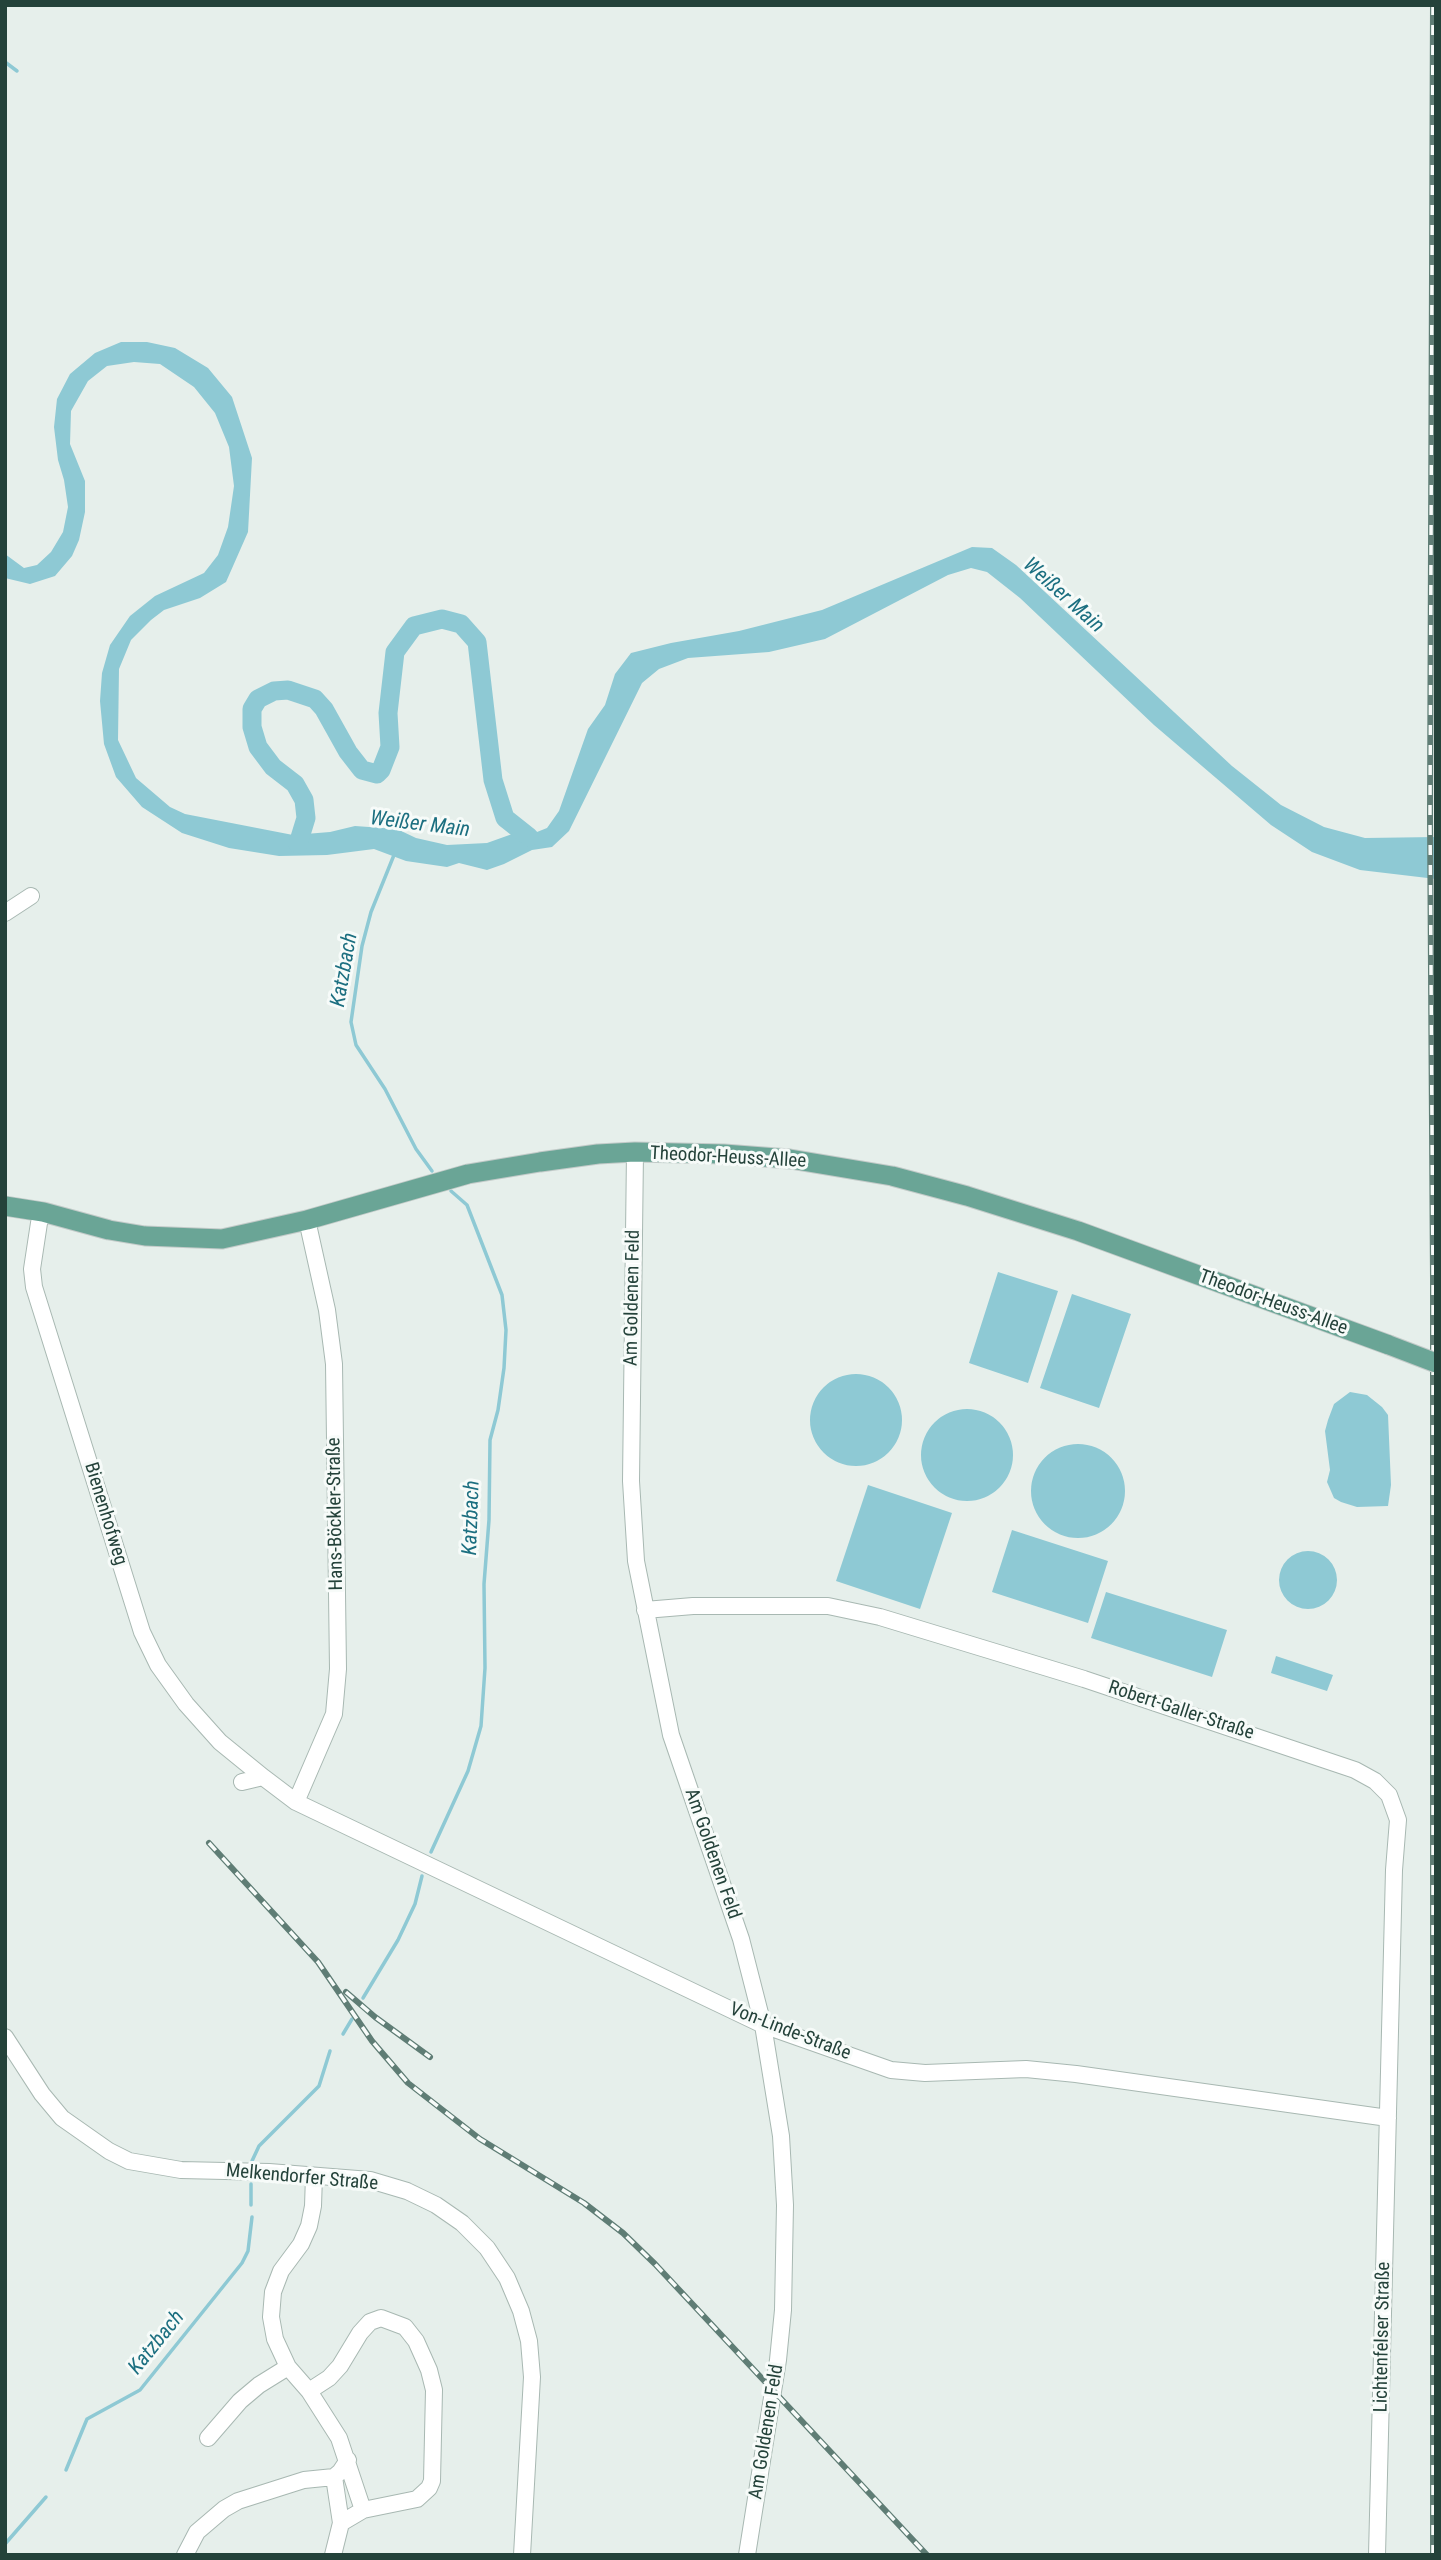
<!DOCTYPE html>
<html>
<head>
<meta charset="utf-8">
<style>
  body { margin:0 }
  #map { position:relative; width:1441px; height:2560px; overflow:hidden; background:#e6efeb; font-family:"Roboto Condensed",sans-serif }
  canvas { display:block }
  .frame { position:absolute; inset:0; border:7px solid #24423a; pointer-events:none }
</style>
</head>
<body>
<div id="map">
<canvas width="1441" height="2560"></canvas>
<div class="frame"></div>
</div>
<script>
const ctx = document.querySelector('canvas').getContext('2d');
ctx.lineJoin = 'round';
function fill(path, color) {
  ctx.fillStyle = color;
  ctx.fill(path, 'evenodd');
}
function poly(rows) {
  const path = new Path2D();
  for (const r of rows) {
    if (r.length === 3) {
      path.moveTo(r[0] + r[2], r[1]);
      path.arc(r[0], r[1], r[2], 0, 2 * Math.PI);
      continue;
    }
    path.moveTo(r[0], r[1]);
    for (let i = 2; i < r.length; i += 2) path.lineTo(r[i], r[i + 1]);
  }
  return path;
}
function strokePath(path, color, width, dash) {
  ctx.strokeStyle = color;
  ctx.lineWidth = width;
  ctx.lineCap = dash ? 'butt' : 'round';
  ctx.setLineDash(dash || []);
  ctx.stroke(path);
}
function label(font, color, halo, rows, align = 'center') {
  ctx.font = font + ' "Roboto Condensed",sans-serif';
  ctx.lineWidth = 6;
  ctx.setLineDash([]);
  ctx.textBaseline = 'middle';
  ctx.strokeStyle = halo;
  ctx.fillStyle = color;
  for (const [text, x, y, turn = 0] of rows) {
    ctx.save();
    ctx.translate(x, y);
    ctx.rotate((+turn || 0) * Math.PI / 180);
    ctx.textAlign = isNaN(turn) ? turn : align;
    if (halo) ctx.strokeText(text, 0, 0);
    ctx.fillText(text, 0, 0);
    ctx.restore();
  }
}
fill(poly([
  [121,342,147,342,175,348,208,368,232,397,252,458,248,532,226,582,200,598,164,610,151,620,131,640,119,669,118,740,136,778,170,807,185,814,293,835,330,832,355,826,397,829,416,838,447,845,487,843,529,828,537,832,547,828,559,811,588,729,605,705,615,674,631,653,671,643,739,631,822,610,972,547,992,548,1016,565,1232,766,1281,805,1324,827,1365,838,1436,837,1436,879,1360,870,1312,852,1271,825,1154,725,1020,598,987,572,971,568,948,575,825,639,769,652,688,658,659,669,642,683,569,831,552,847,532,850,504,864,487,870,459,863,447,867,406,861,374,849,327,855,279,856,229,848,182,833,142,807,116,777,104,744,100,701,102,673,110,645,130,616,155,596,204,573,218,555,228,527,234,486,229,447,215,413,194,387,160,364,134,362,107,366,88,381,71,411,70,444,85,481,85,512,79,540,72,556,55,576,30,584,5,578,5,554,24,568,37,565,51,552,63,532,68,507,64,480,58,460,54,427,57,399,70,374,95,353],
  [998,1272,1058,1291,1028,1383,969,1363],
  [1072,1294,1131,1314,1099,1408,1040,1388],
  [856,1420,46],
  [1350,1392,1367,1395,1382,1407,1388,1415,1391,1485,1388,1506,1357,1507,1341,1502,1334,1498,1327,1482,1330,1470,1325,1431,1328,1420,1334,1404],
  [967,1455,46],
  [1078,1491,47],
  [868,1485,952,1513,920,1609,836,1581],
  [1012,1530,1108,1561,1088,1623,992,1592],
  [1308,1580,29],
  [1106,1592,1227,1630,1212,1677,1091,1638],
  [1276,1656,1333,1675,1327,1691,1271,1673]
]), '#8ec9d4');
strokePath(poly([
  [5,62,17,71],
  [394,855,371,912,362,946,351,1022,356,1045,385,1089,416,1149,432,1171],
  [431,1852,468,1771,481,1726,485,1668,484,1584,489,1520,490,1440,498,1410,504,1368,506,1330,502,1295,467,1205,451,1191],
  [363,1998,398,1940,415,1904,422,1876],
  [343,2034,352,2019],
  [252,2161,259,2146,319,2086,330,2051],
  [251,2205,251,2184],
  [66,2470,87,2419,140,2390,242,2263,248,2251,252,2217],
  [5,2544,46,2497]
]), '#8ec9d4', 3.5);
strokePath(poly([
  [298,844,306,818,304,800,295,784,273,767,258,747,252,727,252,709,258,699,274,691,288,690,315,699,324,709,348,752,362,770,377,774,381,770,390,747,388,713,395,652,414,626,442,619,461,624,477,642,493,780,505,818,529,837]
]), '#8ec9d4', 19);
const minor = poly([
  [5,913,31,896],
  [635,1152,631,1481,636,1561,671,1735,741,1939,763,2025,781,2136,785,2205,783,2310,778,2360,747,2555],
  [43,1212,39,1223,32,1269,34,1287,142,1632,158,1665,186,1704,220,1742,263,1777],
  [645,1610,693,1606,828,1606,880,1617,1084,1679,1355,1770,1375,1781,1389,1795,1398,1820,1394,1870,1377,2555],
  [242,1782,263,1777,296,1802,763,2025,891,2070,925,2073,1026,2069,1076,2074,1388,2118],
  [296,1802,334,1714,338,1669,334,1364,327,1310,307,1220],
  [5,2037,42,2094,62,2118,109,2151,129,2161,181,2170,269,2172,370,2180,407,2191,436,2205,462,2223,487,2248,507,2278,521,2311,529,2341,532,2377,522,2555],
  [314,2176,313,2206,309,2226,301,2244,281,2271,273,2292,271,2317,275,2339,288,2367,309,2391,339,2438,363,2510],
  [309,2391,329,2378,340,2366,360,2333,370,2322,381,2318,405,2327,416,2341,429,2370,434,2390,432,2481,429,2488,417,2499,363,2510,341,2523],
  [208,2438,240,2401,259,2385,288,2367],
  [185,2555,197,2532,224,2509,238,2501,304,2480,334,2477,340,2472,348,2460],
  [333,2555,341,2523,334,2477]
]);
const major = poly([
  [5,1206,43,1212,109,1230,145,1236,222,1239,307,1220,468,1174,540,1162,598,1154,635,1152,724,1154,790,1159,892,1176,967,1196,1078,1231,1389,1345]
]);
strokePath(minor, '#a8b8b2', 18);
strokePath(major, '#c2cac8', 21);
strokePath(minor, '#fff', 16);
strokePath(major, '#6aa596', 19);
const rail = poly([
  [1433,5,1430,817,1433,1278,1433,2555],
  [209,1843,318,1962,372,2041,408,2083,480,2139,584,2203,623,2233,655,2264,927,2555],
  [346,1992,375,2017,430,2057]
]);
strokePath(rail, '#5f7d75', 6);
strokePath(rail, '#f7fbf9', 3.5, [10]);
const majorBridge = poly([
  [1389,1345,1436,1363]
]);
strokePath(majorBridge, '#c2cac8', 21, []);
strokePath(majorBridge, '#6aa596', 19);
label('19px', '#24423a', '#f7fbf9', [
  ["Theodor-Heuss-Allee",728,1158,3],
  ["Am Goldenen Feld",633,1298,-89],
  ["Theodor-Heuss-Allee",1273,1303,20],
  ["Bienenhofweg",105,1514,73],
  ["Hans-Böckler-Straße",336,1514,-91],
  ["Robert-Galler-Straße",1181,1711,18],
  ["Am Goldenen Feld",712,1854,71],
  ["Von-Linde-Straße",790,2032,21],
  ["Melkendorfer Straße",302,2178,5],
  ["Lichtenfelser Straße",1383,2337,-89],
  ["Am Goldenen Feld",767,2432,-81]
]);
label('italic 21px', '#1c6f80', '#f7fbf9', [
  ["Weißer Main",1063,596,42],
  ["Weißer Main",420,825,7],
  ["Katzbach",345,970,-80],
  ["Katzbach",472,1518,-88],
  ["Katzbach",157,2343,-51]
]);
</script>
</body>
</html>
